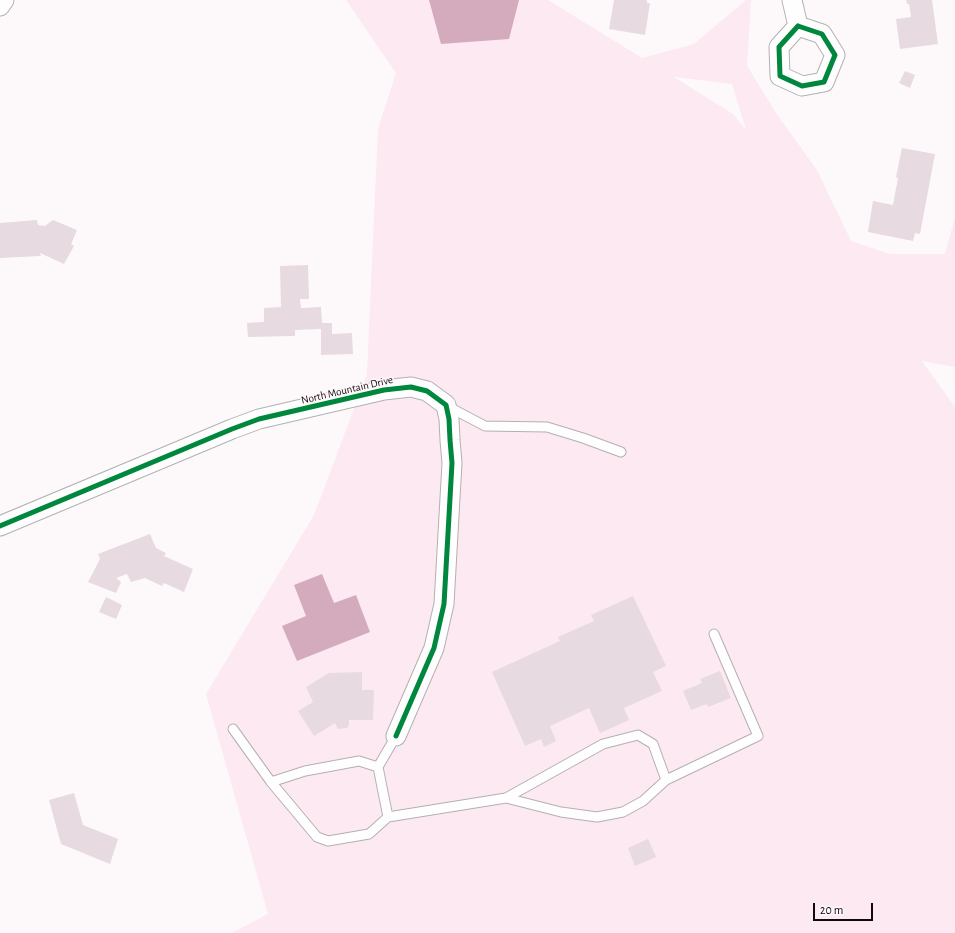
<!DOCTYPE html>
<html>
<head>
<meta charset="utf-8">
<style>
  body { margin:0 }
  #map { position:relative; width:955px; height:933px; overflow:hidden; background:#fdf9fb; font-family:"Alegreya Sans",sans-serif }
  canvas { display:block }
  .scale { position:absolute; left:813px; top:903px; width:60px; height:18px; box-sizing:border-box; border:2px solid #0f0b0c; border-top:0; padding-left:5px; font-size:12px; line-height:14px; white-space:nowrap; color:#0f0b0c; -webkit-text-stroke:3px #fff7fa; paint-order:stroke }
</style>
</head>
<body>
<div id="map">
<canvas width="955" height="933"></canvas>
<div class="scale">20 m</div>
</div>
<script>
const ctx = document.querySelector('canvas').getContext('2d');
ctx.lineJoin = 'round';
function fill(path, color) {
  ctx.fillStyle = color;
  ctx.fill(path, 'evenodd');
}
function poly(rows) {
  const path = new Path2D();
  for (const r of rows) {
    path.moveTo(r[0], r[1]);
    for (let i = 2; i < r.length; i += 2) path.lineTo(r[i], r[i + 1]);
  }
  return path;
}
function strokePath(path, color, width, dash) {
  ctx.strokeStyle = color;
  ctx.lineWidth = width;
  ctx.lineCap = dash ? 'butt' : 'round';
  ctx.setLineDash(dash || []);
  ctx.stroke(path);
}
function label(font, color, halo, rows, align = 'center') {
  ctx.font = font + ' "Alegreya Sans",sans-serif';
  ctx.lineWidth = 3;
  ctx.setLineDash([]);
  ctx.textBaseline = 'middle';
  ctx.strokeStyle = halo;
  ctx.fillStyle = color;
  for (const [text, x, y, turn = 0] of rows) {
    ctx.save();
    ctx.translate(x, y);
    ctx.rotate((+turn || 0) * Math.PI / 180);
    ctx.textAlign = isNaN(turn) ? turn : align;
    if (halo) ctx.strokeText(text, 0, 0);
    ctx.fillText(text, 0, 0);
    ctx.restore();
  }
}
fill(poly([
  [346,0,548,0,642,58,694,44,746,0,751,0,747,66,778,116,817,170,851,241,890,254,945,254,955,217,955,367,922,361,955,407,955,933,232,933,268,914,206,694,314,515,367,374,378,129,396,73],
  [674,77,732,84,746,130,733,114]
]), '#fde9f1');
fill(poly([
  [429,0,519,0,509,39,441,44],
  [322,574,334,603,356,595,370,632,297,661,282,626,306,616,294,585]
]), '#d4abbd');
fill(poly([
  [614,0,647,0,647,3,650,3,645,35,609,29],
  [906,0,932,0,938,44,900,49,896,19,911,17,909,4,907,4],
  [905,71,915,75,910,88,899,83],
  [902,148,935,154,920,234,915,233,913,241,868,232,873,201,893,205,898,178,896,177],
  [37,220,38,225,45,226,53,220,77,230,71,244,74,246,64,264,40,253,41,256,0,258,0,223],
  [308,265,309,299,300,299,301,308,321,307,322,323,332,323,332,334,352,333,353,354,321,355,321,329,295,330,295,336,248,337,247,323,264,322,264,308,281,307,280,266],
  [150,534,156,548,166,553,164,556,193,569,184,592,164,583,162,586,145,578,131,582,127,574,116,578,121,582,116,593,88,582,100,559,98,554],
  [633,596,666,666,653,672,662,691,624,708,629,720,600,733,589,708,550,726,556,741,544,747,541,739,525,746,492,672,560,641,558,637,594,621,591,615],
  [106,597,122,605,116,619,99,612],
  [720,671,731,698,708,707,707,704,691,710,683,691,702,683,700,679],
  [362,672,362,690,374,690,373,720,349,720,349,725,347,728,338,729,335,723,314,736,298,711,313,702,306,687,329,673],
  [74,793,83,825,118,839,110,864,61,844,49,800],
  [648,839,656,857,635,866,628,848]
]), '#e7dae0');
const service = poly([
  [447,406,485,426,547,427,583,438,621,452],
  [233,729,271,782],
  [396,736,378,767,388,817,506,798,603,744,638,735,653,744,666,780,643,801,623,812,597,817,561,812,506,798],
  [378,767,359,761,305,771,271,782,317,837,328,841,369,834,388,817],
  [666,780,758,736,714,634]
]);
const minor = poly([
  [792,0,798,26],
  [0,6,4,0],
  [798,26,822,34,835,55,824,82,802,86,780,76,779,47,798,26],
  [0,526,232,429,259,419,384,390,411,387,427,391,446,405,449,419,450,440,452,463,444,604,434,648,396,736]
]);
strokePath(service, '#b3b0b1', 11);
strokePath(minor, '#b3b0b1', 21);
strokePath(service, '#fffefe', 9);
strokePath(minor, '#fffefe', 19);
strokePath(poly([
  [798,26,822,34,835,55,824,82,802,86,780,76,779,47,798,26],
  [0,526,232,429,259,419,384,390,411,387,427,391,446,405,449,419,450,440,452,463,444,604,434,648,396,736]
]), '#00873e', 5);
label('11px', '#0f0b0c', '#fff7fa', [
  ["North Mountain Drive",347,390,-13]
]);
</script>
</body>
</html>
